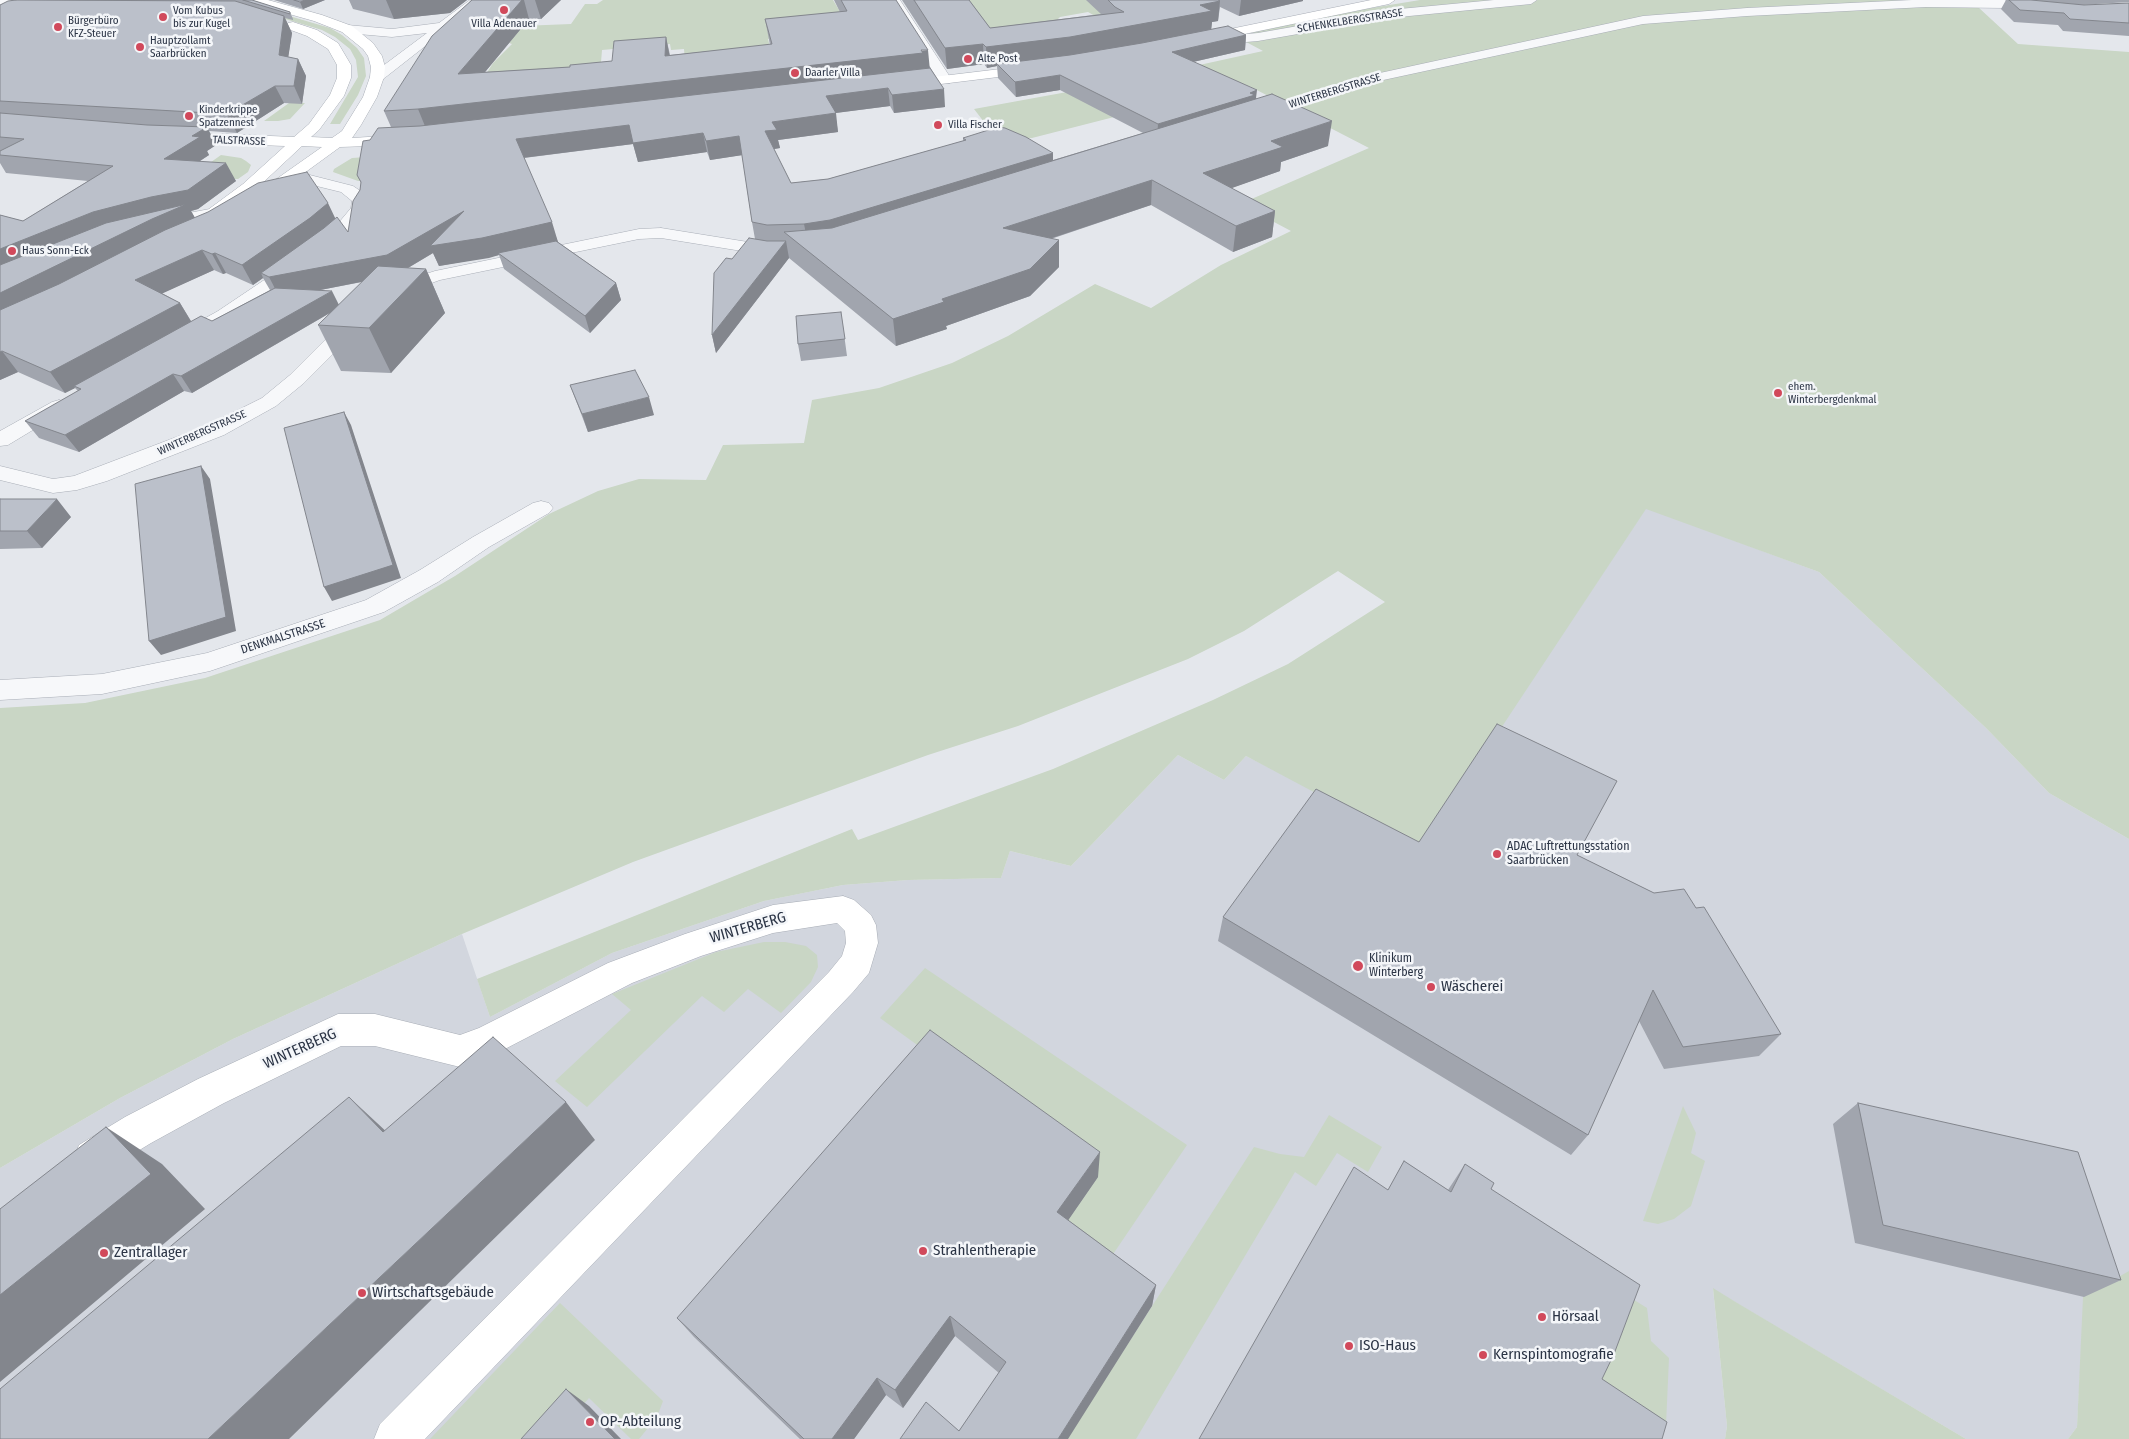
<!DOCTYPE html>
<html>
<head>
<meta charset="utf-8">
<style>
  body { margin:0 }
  canvas { display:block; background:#e4e7ec }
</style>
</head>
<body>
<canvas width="2129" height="1439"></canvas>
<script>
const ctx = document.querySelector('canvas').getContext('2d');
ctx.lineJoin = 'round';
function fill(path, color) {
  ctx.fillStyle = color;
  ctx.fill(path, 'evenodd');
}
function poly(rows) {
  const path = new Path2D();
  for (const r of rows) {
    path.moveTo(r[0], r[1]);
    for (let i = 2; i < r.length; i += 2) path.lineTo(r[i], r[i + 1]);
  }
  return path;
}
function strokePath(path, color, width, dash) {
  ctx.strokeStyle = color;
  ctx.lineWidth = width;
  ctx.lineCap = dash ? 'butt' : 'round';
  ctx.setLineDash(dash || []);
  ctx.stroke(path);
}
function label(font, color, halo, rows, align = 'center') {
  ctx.font = font + ' "Fira Sans Condensed",sans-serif';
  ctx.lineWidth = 5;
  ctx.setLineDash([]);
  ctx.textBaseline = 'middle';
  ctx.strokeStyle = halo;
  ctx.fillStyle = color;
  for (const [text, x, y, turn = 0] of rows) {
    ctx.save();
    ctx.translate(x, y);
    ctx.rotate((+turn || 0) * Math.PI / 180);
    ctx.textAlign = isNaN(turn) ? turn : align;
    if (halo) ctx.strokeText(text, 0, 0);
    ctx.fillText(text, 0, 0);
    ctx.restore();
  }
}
fill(poly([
  [1646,508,1819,572,1986,728,2049,793,2129,839,2129,1309,2084,1297,2077,1427,2068,1439,1966,1439,1713,1289,1727,1426,1725,1439,0,1439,0,1168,120,1098,233,1039,462,934,490,1017,612,953,764,901,843,885,908,880,1001,878,1010,851,1071,866,1178,755,1224,780,1246,756,1309,788,1575,615]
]), '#d2d6de');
fill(poly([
  [235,0,330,28,342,35,357,48,364,58,366,76,358,95,340,124,330,124,358,77,356,60,350,49,335,37,322,30,255,10],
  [603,0,833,0,842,15,768,39,770,47,686,75,684,49,671,50,670,44,602,50,600,75,483,79,493,63,512,44,509,43,521,26,571,24,585,4,597,4],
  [962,0,1104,0,1109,24,1088,12,1060,17,1058,19,1059,21,995,45],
  [1420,0,1924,0,1978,7,2018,44,2129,52,2129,839,2049,793,1986,728,1819,572,1646,509,1421,849,1246,756,1224,780,1178,755,1071,866,1010,851,1001,878,908,880,843,885,764,901,612,953,490,1017,477,979,852,829,858,840,1053,769,1213,700,1288,664,1385,602,1338,571,1244,631,1188,659,1018,726,928,755,633,862,462,934,233,1039,120,1098,0,1168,0,708,85,703,205,678,380,620,455,576,549,514,598,491,639,479,706,480,723,445,804,443,812,400,879,388,952,363,1008,336,1095,284,1151,308,1221,265,1291,231,1240,204,1369,148,1249,86,1165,104,1032,138,991,140,991,131,974,109,1122,82,1263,51,1235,36,1353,11],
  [289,103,305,103,290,119,278,121,264,121],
  [221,155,241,158,246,161,251,165,248,172,238,179,190,177],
  [366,157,368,180,358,181,333,172,334,169,352,158],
  [764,942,785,942,806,946,817,955,818,967,811,982,781,1013,748,989,724,1012,702,996,587,1107,555,1081,631,1010,612,994,716,952],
  [925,968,1187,1145,1103,1269,1058,1235,1098,1176,880,1018],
  [1683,1106,1696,1133,1691,1153,1705,1161,1691,1206,1674,1219,1658,1224,1643,1221],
  [1329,1115,1382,1147,1368,1172,1337,1153,1316,1186,1295,1172,1136,1439,1067,1439,1254,1147,1280,1154,1304,1157],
  [1486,1207,1647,1308,1651,1341,1669,1358,1666,1425,1585,1370],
  [2129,1271,2129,1439,2068,1439,2077,1427,2083,1297],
  [1713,1288,1734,1301,1966,1439,1725,1439,1727,1426],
  [560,1303,663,1401,657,1417,639,1439,631,1439,589,1398,553,1439,430,1439]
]), '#c9d6c5');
const street = poly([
  [0,0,12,0,4,9,0,10,0,0],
  [470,0,484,0,382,80,377,81,372,80,370,77,372,74,427,33,392,37,347,33,341,29,347,25,392,29,439,23,470,0],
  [888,0,900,0,952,80,950,83,940,83,888,0],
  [1494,0,1537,0,1531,4,1389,18,1258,41,1246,42,1224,36,1223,33,1229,29,1247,34,1258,33,1389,10,1494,0],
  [1912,0,2005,0,2011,4,2005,8,1926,7,1747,16,1643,24,1374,82,1256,119,1251,118,1249,115,1251,112,1366,76,1643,16,1747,8,1912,0],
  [294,171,353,186,362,192,368,201,367,209,348,234,306,268,232,319,205,334,198,336,191,334,188,330,191,326,218,311,294,260,336,226,351,208,352,201,341,192,288,179,286,176,288,173,294,171],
  [215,208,221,209,223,213,221,217,157,229,151,228,149,224,151,220,157,219,215,208],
  [661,228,779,247,785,248,788,252,785,256,779,257,661,238,639,239,440,280,395,296,389,294,386,290,389,286,435,271,639,229,661,228],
  [355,315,362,317,365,321,362,325,304,383,276,406,224,435,107,481,77,490,53,493,0,480,0,466,53,479,74,476,208,425,262,398,290,375,348,317,355,315],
  [59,400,66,402,69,406,66,410,8,445,0,446,0,431,52,402,59,400],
  [541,501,549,503,553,508,549,513,489,547,438,582,384,612,210,671,102,694,0,700,0,680,102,674,207,653,366,600,420,570,473,537,533,503,541,501]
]);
const secondary = poly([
  [248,0,268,0,322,15,352,26,373,43,382,56,385,67,384,77,377,97,361,125,352,138,400,135,405,137,408,140,405,143,400,145,340,147,270,198,258,198,256,195,258,192,322,147,302,146,255,190,221,217,215,218,209,217,207,213,209,209,243,184,285,146,176,142,171,140,168,137,171,134,176,132,294,137,309,124,330,95,337,78,337,65,328,49,307,36,288,29,287,26,288,23,293,22,317,30,338,43,351,65,351,78,344,96,319,130,311,137,332,138,342,131,363,97,370,77,371,67,368,56,363,49,342,32,314,21,250,3,248,0],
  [1371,0,1395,0,1389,4,1201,43,1194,39,1201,35,1371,0],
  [1034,65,1039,66,1041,69,1039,72,900,89,893,85,900,81,1034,65],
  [843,896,854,900,871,915,876,925,878,943,869,973,853,992,425,1439,374,1439,380,1424,829,972,842,956,846,943,845,931,837,923,773,933,701,956,632,983,503,1050,460,1067,375,1046,341,1046,224,1103,151,1143,105,1171,92,1176,79,1171,74,1158,79,1145,125,1117,198,1079,338,1014,375,1014,460,1035,479,1028,608,963,685,934,773,905,843,896]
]);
strokePath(street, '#a9aeb7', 1);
strokePath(secondary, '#a9aeb7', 1);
fill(street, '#f7f8fa');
fill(secondary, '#fff');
fill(poly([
  [16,0,252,0,290,12,293,19,293,20,285,18,292,33,288,57,298,59,306,76,302,104,284,103,237,133,209,131,216,145,207,151,209,155,200,161,236,181,198,209,191,211,195,218,335,219,348,232,360,190,361,183,357,175,370,140,391,127,384,111,471,0,561,0,541,19,529,19,485,72,570,67,612,61,666,37,670,55,770,45,765,19,840,12,834,0,896,0,930,68,945,107,894,113,890,106,835,113,838,132,778,140,780,148,774,149,791,183,828,179,963,141,963,138,1053,160,1143,133,1060,90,1016,97,998,78,997,66,987,68,984,64,947,69,902,0,969,0,990,28,1101,14,1086,0,1303,0,1303,1,1239,16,1220,7,1218,21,1212,22,1211,29,1246,35,1245,50,1193,62,1256,98,1328,146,1281,162,1280,171,1231,188,1275,211,1272,237,1233,252,1151,205,1051,239,1059,267,1030,296,946,326,947,329,896,346,789,258,786,245,789,258,716,353,712,335,732,259,755,239,752,222,742,155,710,160,707,152,638,162,633,144,524,158,558,242,616,283,621,300,590,333,504,269,499,255,439,266,433,253,408,268,426,269,445,313,391,373,341,371,318,325,330,313,192,393,184,391,79,452,39,438,25,421,78,391,75,388,65,393,18,372,0,380,0,215,23,221,88,181,6,173,0,163,0,5],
  [214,270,223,274,226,273,253,285,263,278,270,290,212,321,191,321,180,303,162,293],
  [362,282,339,305,320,290],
  [274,0,325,0,303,9],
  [349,0,467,0,450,13,394,19,353,9],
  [2006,0,2129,0,2129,2,2080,5,2129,3,2129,36,2063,31,2058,25,2014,22,2001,9],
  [841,312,847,356,801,361,798,344],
  [570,385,654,415,588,432],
  [0,499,71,517,42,548,0,549],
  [1419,842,1577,855,1654,893,1696,908,1781,1034,1759,1056,1664,1069,1639,1021,1588,1135,1571,1155,1218,941,1223,917],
  [1858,1103,2121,1280,2084,1297,1855,1243,1833,1124],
  [1404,1161,1448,1190,1465,1164,1491,1189,1602,1379,1388,1190],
  [1098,1177,1068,1220,1156,1285,1152,1306,959,1431,999,1373,955,1336,903,1408,886,1395,854,1439,800,1439,694,1337,677,1318]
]), '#a1a5ae');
fill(poly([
  [305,0,325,0,303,9,300,2],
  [386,0,467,0,450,13,394,19],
  [522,0,524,0,529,19,466,95,458,74],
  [535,0,561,0,541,19],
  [1241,0,1303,0,1303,1,1239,16],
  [1220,1,1218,21,1212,22,1211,32,1070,58,997,64,997,66,987,68,986,47],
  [284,16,292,33,286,72,279,55],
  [1246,35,1245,50,1171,67,1172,52],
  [666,37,670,58,665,56],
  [983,44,984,64,947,69,945,48],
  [928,50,930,71,427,131,418,109],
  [298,59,306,76,302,104,294,86],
  [1060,75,1060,90,1016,97,1015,82],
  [275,86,284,103,237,133,227,114],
  [888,88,890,106,828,114,826,96],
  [944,89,945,107,894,113,892,95],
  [1257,90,1255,106,1157,140,1158,124],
  [836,113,838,132,778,140,780,148,768,150,765,131,772,122],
  [1332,121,1328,146,1281,162,1280,171,1201,199,1203,173,1271,141],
  [629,125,703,133,707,152,638,162,633,144,522,158,516,139],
  [207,127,216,145,207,151,209,155,174,178,164,159,192,136],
  [739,136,743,155,710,160,706,141],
  [1053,153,1053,172,808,244,804,224],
  [226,163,236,181,198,209,191,211,198,223,0,321,0,249,93,212],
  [1152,180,1151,205,1004,254,1003,228],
  [328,203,337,222,261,273,263,278,253,285,242,265],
  [464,211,552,222,558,242,501,255,498,253,499,255,489,258,439,266,433,253,396,275,280,298,269,277],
  [1275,211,1272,237,1233,252,1236,226],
  [1059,240,1059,267,1030,296,946,326,947,329,896,346,893,319,942,299],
  [786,241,789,258,716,353,712,335],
  [202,250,214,270,148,300,135,280],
  [215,253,226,273,223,274,212,254],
  [426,269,445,313,391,373,369,328],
  [616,283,621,300,590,333,585,316],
  [332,291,340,307,192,393,181,376],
  [180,303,192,323,74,386,75,388,65,393,50,372],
  [2,351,18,372,0,380,0,352],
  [173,374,184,391,79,452,65,435],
  [649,397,654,415,588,432,582,414],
  [344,412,351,425,401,578,332,601,324,587],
  [201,466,210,479,236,631,161,655,149,641],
  [57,499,71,517,42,548,27,531],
  [349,1097,390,1135,383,1132],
  [566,1102,595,1140,289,1439,208,1439],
  [106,1127,162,1164,205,1209,0,1382,0,1295],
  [1100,1152,1098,1177,1058,1235,1057,1212],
  [1156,1285,1152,1306,1068,1439,1058,1439],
  [950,1316,955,1336,903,1408,895,1390],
  [877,1378,886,1395,854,1439,832,1439],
  [566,1389,589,1406,621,1439,615,1439]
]), '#83868d');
const building = poly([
  [16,0,235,1,284,16,279,55,298,59,294,86,275,86,227,114,0,101,0,5,8,1,16,0],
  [243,0,252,0,290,12,290,14,243,0],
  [294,0,305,0,300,2,294,0],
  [472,0,522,0,458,74,570,67,570,65,612,61,614,41,666,37,665,56,772,44,765,19,847,11,841,0,896,0,928,50,921,50,923,53,418,109,384,111,432,36,472,0],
  [914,0,969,0,990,28,1124,12,1115,7,1108,0,1218,0,1220,1,1200,5,1212,11,1070,37,986,47,983,44,945,48,914,0],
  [2009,0,2031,0,2084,5,2129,3,2129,23,2070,19,2064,13,2020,10,2009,0],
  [1228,26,1246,35,1172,52,1257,90,1250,93,1255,95,1158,124,1060,75,1015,82,997,64,1070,55,1142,43,1228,26],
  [930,68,944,89,892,95,888,88,826,96,836,113,772,122,777,130,765,131,791,183,828,179,966,140,963,138,998,127,1005,128,1026,137,1053,153,830,220,804,224,767,225,752,222,739,136,706,141,703,133,633,143,629,125,516,139,552,222,482,238,430,246,464,211,387,255,269,277,261,273,324,228,337,217,348,232,353,201,360,190,361,182,357,175,363,141,370,140,378,128,420,126,930,68],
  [1272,94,1332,121,1271,141,1283,147,1203,173,1275,211,1236,226,1152,180,1003,228,1059,240,1030,269,942,299,944,302,893,319,784,232,832,228,1272,94],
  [0,113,147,125,207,127,192,136,200,137,164,159,226,163,188,190,151,197,93,212,0,249,0,215,23,221,113,166,0,155,0,151,24,139,0,137,0,113],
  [307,172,328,203,310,218,242,265,215,253,212,254,202,250,135,280,180,303,50,372,2,351,0,352,0,310,59,284,165,230,208,212,258,183,307,172],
  [187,204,152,219,0,293,0,265,106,223,187,204],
  [749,238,767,241,786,241,712,335,714,273,726,258,732,259,749,238],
  [556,241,616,283,585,316,498,253,556,241],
  [378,266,426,269,369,328,318,325,378,266],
  [275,288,332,291,181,376,173,374,65,435,25,421,81,389,74,386,201,316,212,321,275,288],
  [841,312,845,339,798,344,796,316,841,312],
  [635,370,649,397,582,414,570,385,635,370],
  [344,412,393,565,324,587,284,428,344,412],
  [201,466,226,617,149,641,135,484,201,466],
  [0,499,57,499,27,531,0,531,0,499],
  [1497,724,1617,781,1577,855,1654,893,1684,889,1696,908,1704,907,1781,1034,1683,1047,1653,990,1588,1135,1223,917,1316,789,1419,842,1497,724],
  [930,1030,1100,1152,1057,1212,1156,1285,1058,1439,900,1439,926,1402,959,1431,1006,1362,950,1316,895,1390,877,1378,832,1439,804,1439,677,1318,930,1030],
  [493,1037,566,1102,208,1439,0,1439,0,1389,349,1097,383,1132,493,1037],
  [1858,1103,2078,1152,2121,1280,1883,1225,1858,1103],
  [106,1127,151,1174,0,1295,0,1209,106,1127],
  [1404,1161,1451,1192,1465,1164,1494,1183,1491,1189,1640,1285,1614,1354,1602,1379,1667,1422,1662,1439,1199,1439,1354,1167,1388,1190,1404,1161],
  [566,1389,615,1439,521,1439,566,1389]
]);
fill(building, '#bbc0ca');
strokePath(building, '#83868d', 1);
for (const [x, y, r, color] of [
  [504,10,5,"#d1495b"],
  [163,17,5,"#d1495b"],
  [58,27,5,"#d1495b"],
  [140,47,5,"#d1495b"],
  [968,59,5,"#d1495b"],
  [795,73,5,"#d1495b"],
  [189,116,5,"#d1495b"],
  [938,125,5,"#d1495b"],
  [12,251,5,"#d1495b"],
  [1778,393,5,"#d1495b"],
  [1497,854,5,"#d1495b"],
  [1358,966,6,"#d1495b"],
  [1431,987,5,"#d1495b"],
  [923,1251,5,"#d1495b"],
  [104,1253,5,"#d1495b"],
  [362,1293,5,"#d1495b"],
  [1542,1317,5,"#d1495b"],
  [1349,1346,5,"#d1495b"],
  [1483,1355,5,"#d1495b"],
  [590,1422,5,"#d1495b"]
]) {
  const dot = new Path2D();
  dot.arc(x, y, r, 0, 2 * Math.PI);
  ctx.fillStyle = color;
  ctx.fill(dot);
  strokePath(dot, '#f4f6f9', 2);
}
label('11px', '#2b3445', '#f4f6f9', [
  ["Vom Kubus",173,11],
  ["bis zur Kugel",173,24],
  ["Bürgerbüro",68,21],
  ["KFZ-Steuer",68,34],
  ["Villa Adenauer",504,24,"center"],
  ["Hauptzollamt",150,41],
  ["Saarbrücken",150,54],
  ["Alte Post",978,59],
  ["Daarler Villa",805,73],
  ["Kinderkrippe",199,110],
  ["Spatzennest",199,123],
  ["Villa Fischer",948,125],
  ["Haus Sonn-Eck",22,251],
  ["ehem.",1788,387],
  ["Winterbergdenkmal",1788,400]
], 'left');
label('11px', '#2b3445', '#f4f6f9', [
  ["SCHENKELBERGSTRASSE",1350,21,-9],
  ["WINTERBERGSTRASSE",1335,91,-17],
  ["TALSTRASSE",239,141,2],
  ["WINTERBERGSTRASSE",202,433,-24]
]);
label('12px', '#2b3445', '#f4f6f9', [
  ["DENKMALSTRASSE",283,637,-18]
]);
label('12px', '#2b3445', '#f4f6f9', [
  ["ADAC Luftrettungsstation",1507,847],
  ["Saarbrücken",1507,861],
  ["Klinikum",1369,959],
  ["Winterberg",1369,973]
], 'left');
label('15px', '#2b3445', '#f4f6f9', [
  ["WINTERBERG",748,928,-16],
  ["WINTERBERG",300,1049,-24]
]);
label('15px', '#2b3445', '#f4f6f9', [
  ["Wäscherei",1441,987],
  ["Strahlentherapie",933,1251],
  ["Zentrallager",114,1253],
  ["Wirtschaftsgebäude",372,1293],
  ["Hörsaal",1552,1317],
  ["ISO-Haus",1359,1346],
  ["Kernspintomografie",1493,1355],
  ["OP-Abteilung",600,1422]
], 'left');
</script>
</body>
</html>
